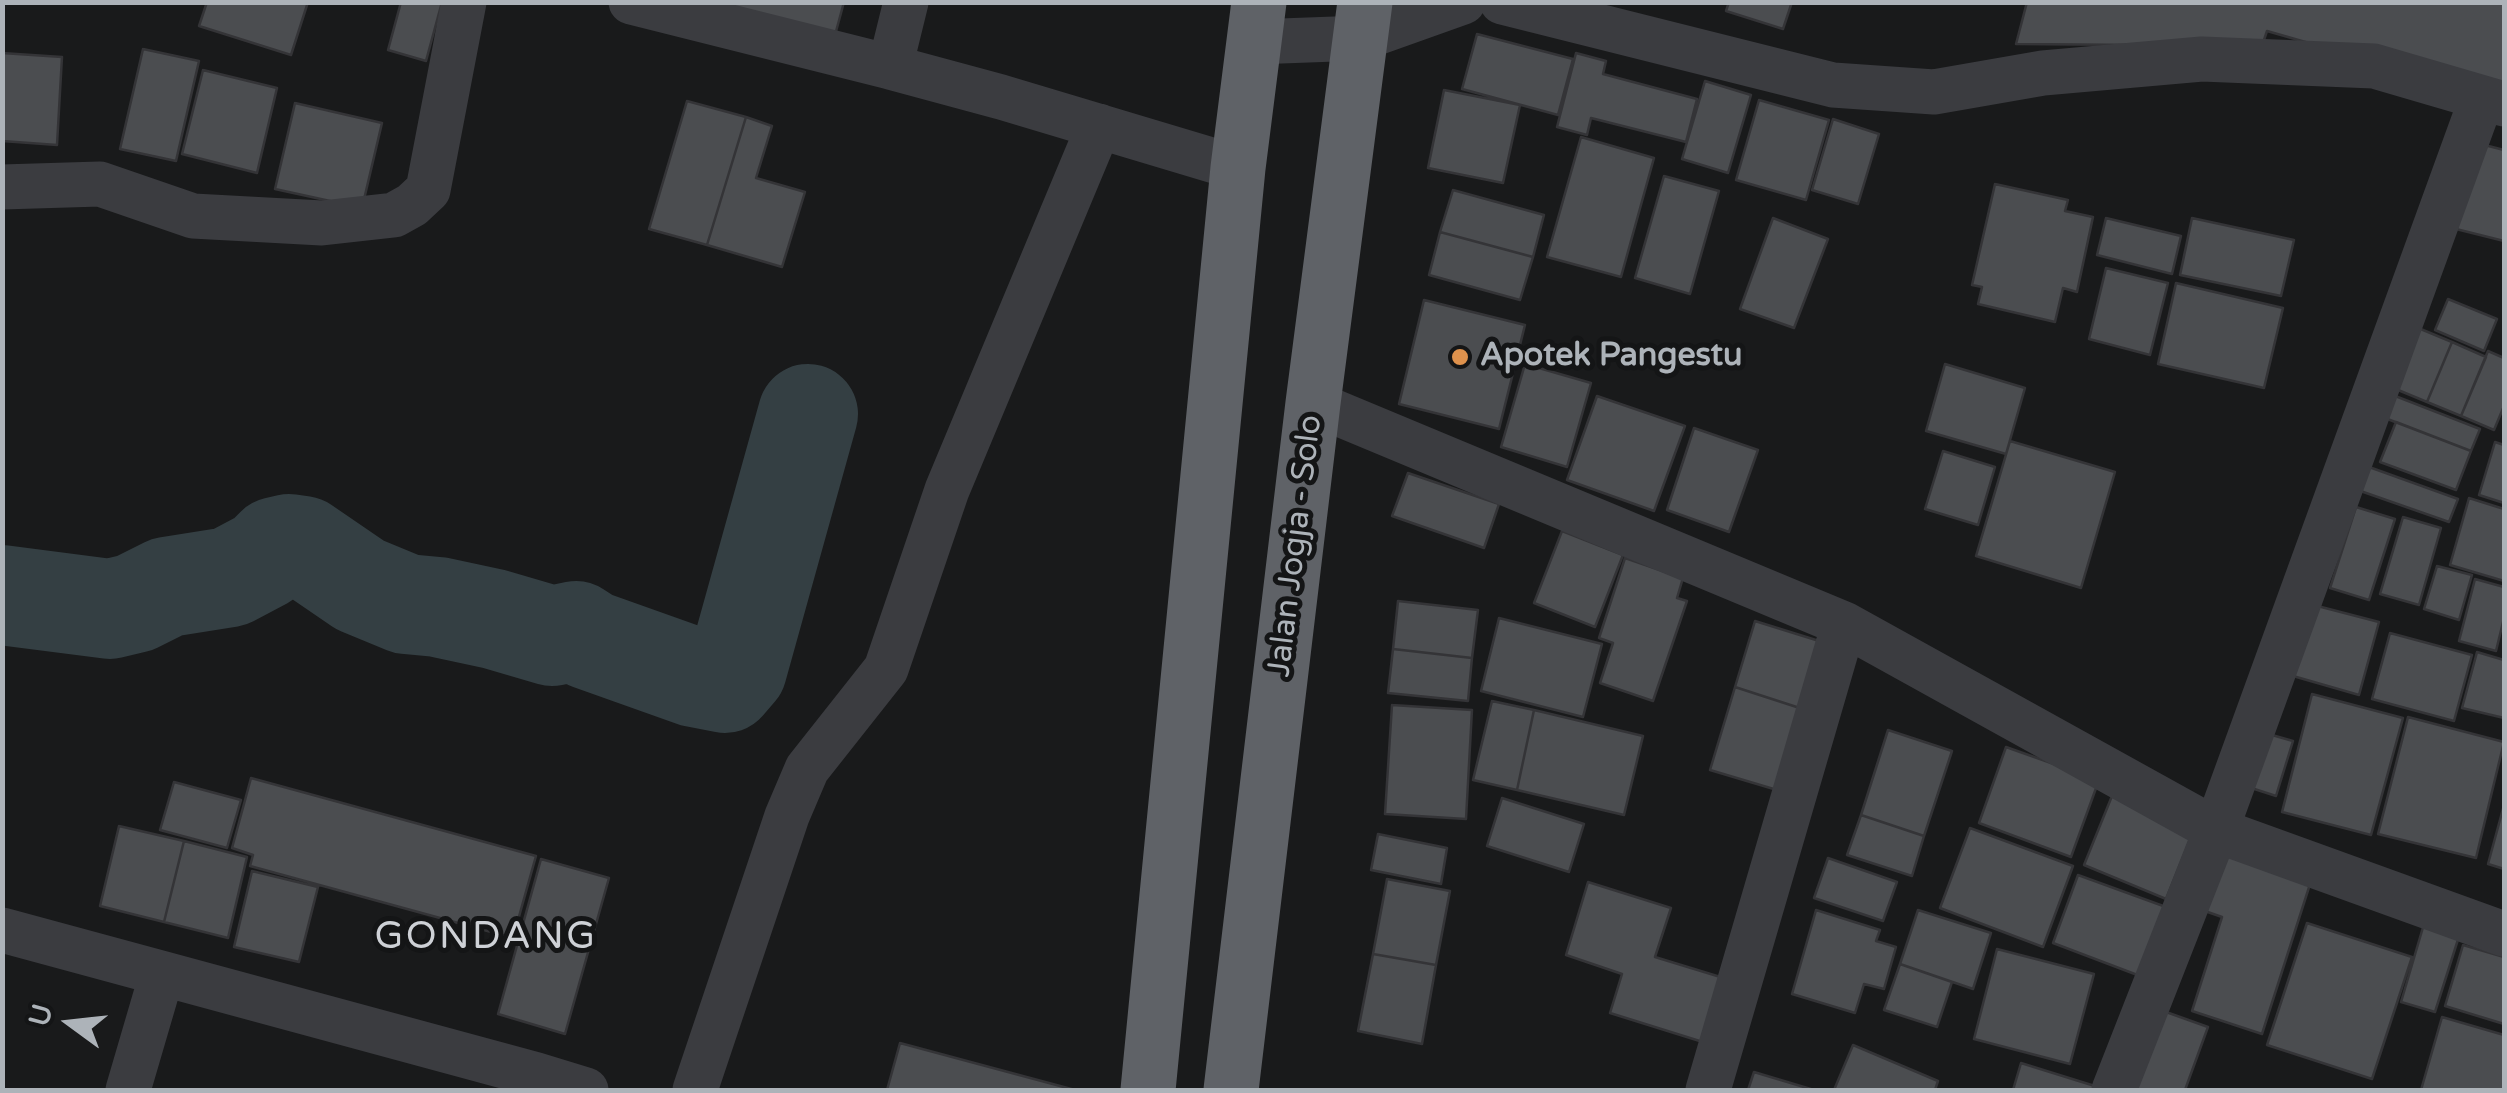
<!DOCTYPE html>
<html>
<head>
<meta charset="utf-8">
<style>
  body { margin:0 }
  #map { position:relative; width:2507px; height:1093px; overflow:hidden; background:#191a1b; font-family:"Varela Round",sans-serif }
  canvas { display:block }
  .frame { position:absolute; inset:0; border:5px solid #adb3b9; pointer-events:none }
  .north { position:absolute; left:20px; top:973px; width:100px; height:100px; -webkit-text-stroke:8px #141516; paint-order:stroke; rotate:285deg; font-size:28px; font-weight:700; line-height:40px; text-align:center; color:#adb3b9 }
  .north::after { content:''; display:block; margin:auto; width:35px; height:45px; background:#adb3b9; clip-path:polygon(50% 0,100% 100%,50% 72%,0 100%) }
</style>
</head>
<body>
<div id="map">
<canvas width="2507" height="1093"></canvas>
<div class="frame"></div>
<div class="north">U</div>
</div>
<script>
const ctx = document.querySelector('canvas').getContext('2d');
ctx.lineJoin = 'round';
function poly(rows) {
  const path = new Path2D();
  for (const r of rows) {
    path.moveTo(r[0], r[1]);
    for (let i = 2; i < r.length; i += 2) path.lineTo(r[i], r[i + 1]);
  }
  return path;
}
function strokePath(path, color, width, dash) {
  ctx.strokeStyle = color;
  ctx.lineWidth = width;
  ctx.lineCap = dash ? 'butt' : 'round';
  ctx.setLineDash(dash || []);
  ctx.stroke(path);
}
function fill(path, color) {
  ctx.fillStyle = color;
  ctx.fill(path, 'evenodd');
}
function label(font, color, halo, rows, align = 'center') {
  ctx.font = font + ' "Varela Round",sans-serif';
  ctx.lineWidth = 10;
  ctx.setLineDash([]);
  ctx.textBaseline = 'middle';
  ctx.strokeStyle = halo;
  ctx.fillStyle = color;
  for (const [text, x, y, turn = 0] of rows) {
    ctx.save();
    ctx.translate(x, y);
    ctx.rotate((+turn || 0) * Math.PI / 180);
    ctx.textAlign = isNaN(turn) ? turn : align;
    if (halo) ctx.strokeText(text, 0, 0);
    ctx.fillText(text, 0, 0);
    ctx.restore();
  }
}
strokePath(poly([
  [2,595,110,609,135,603,167,587,230,577,264,559,276,547,289,544,303,546,360,585,406,604,438,607,494,619,552,636,576,631,590,640,694,677,725,683,737,669,808,414]
]), '#343f43', 100);
const building = poly([
  [207,2,308,2,291,55,199,26,207,2],
  [401,2,442,2,426,61,388,50,401,2],
  [689,2,844,2,831,50,689,2],
  [1729,2,1792,2,1783,29,1726,11,1729,2],
  [2027,2,2504,2,2504,99,2267,31,2262,46,2016,44,2027,2],
  [1477,34,1573,59,1558,115,1462,89,1477,34],
  [143,49,199,61,176,161,120,149,143,49],
  [2,53,62,57,57,145,2,141,2,53],
  [1576,53,1606,61,1603,74,1697,99,1686,142,1591,118,1587,135,1557,127,1576,53],
  [203,70,277,88,257,173,182,154,203,70],
  [1705,81,1751,95,1728,173,1682,159,1705,81],
  [1444,90,1520,105,1503,183,1428,168,1444,90],
  [1759,100,1829,120,1806,200,1736,180,1759,100],
  [687,101,746,117,707,245,649,229,687,101],
  [295,103,382,123,362,208,275,189,295,103],
  [746,117,772,126,756,178,805,192,782,267,707,245,746,117],
  [1833,119,1879,134,1858,204,1812,190,1833,119],
  [1581,137,1654,158,1621,277,1547,257,1581,137],
  [2473,142,2504,150,2504,241,2452,228,2473,142],
  [1664,176,1719,191,1690,294,1635,278,1664,176],
  [1995,184,2068,200,2065,211,2093,217,2077,292,2063,288,2055,322,1978,304,1982,287,1972,285,1995,184],
  [1453,190,1544,215,1533,257,1440,232,1453,190],
  [1773,218,1828,239,1794,328,1740,309,1773,218],
  [2106,218,2181,236,2172,274,2097,255,2106,218],
  [2192,218,2294,240,2281,296,2180,275,2192,218],
  [1440,232,1533,257,1520,300,1429,275,1440,232],
  [2106,268,2168,283,2150,355,2089,339,2106,268],
  [2176,283,2283,308,2264,388,2158,364,2176,283],
  [2448,299,2497,319,2484,351,2435,330,2448,299],
  [1424,300,1525,325,1499,429,1399,404,1424,300],
  [2411,325,2452,342,2427,402,2386,385,2411,325],
  [2452,342,2486,357,2461,416,2427,402,2452,342],
  [2488,351,2504,358,2504,406,2494,430,2461,416,2488,351],
  [1525,364,1591,383,1567,467,1501,447,1525,364],
  [1945,364,2025,388,2006,454,1926,431,1945,364],
  [2385,392,2480,429,2471,451,2377,415,2385,392],
  [1597,396,1685,426,1654,511,1567,480,1597,396],
  [2396,422,2471,451,2456,490,2380,462,2396,422],
  [1694,428,1758,450,1729,532,1667,510,1694,428],
  [2010,441,2115,472,2081,588,1976,556,2010,441],
  [2495,442,2504,445,2504,503,2479,495,2495,442],
  [1943,451,1995,467,1978,525,1925,509,1943,451],
  [2358,463,2458,499,2449,522,2349,487,2358,463],
  [1408,473,1499,504,1484,548,1392,516,1408,473],
  [2469,498,2504,509,2504,581,2450,565,2469,498],
  [2356,507,2395,519,2369,600,2330,588,2356,507],
  [2403,517,2441,528,2419,605,2380,594,2403,517],
  [1562,531,1623,555,1595,627,1534,603,1562,531],
  [1625,558,1683,578,1677,598,1687,601,1653,701,1600,683,1613,643,1599,638,1625,558],
  [2437,566,2472,575,2459,620,2424,609,2437,566],
  [2475,579,2504,587,2504,618,2496,651,2459,641,2475,579],
  [1398,601,1478,610,1472,658,1393,649,1398,601],
  [2306,603,2379,622,2359,695,2286,674,2306,603],
  [1499,618,1602,644,1583,717,1481,691,1499,618],
  [1755,621,1832,645,1812,712,1735,687,1755,621],
  [2390,633,2472,655,2454,721,2372,699,2390,633],
  [1393,649,1472,658,1468,701,1388,693,1393,649],
  [2477,652,2504,660,2504,718,2462,708,2477,652],
  [1735,687,1812,712,1787,793,1710,770,1735,687],
  [2312,694,2403,718,2371,835,2282,812,2312,694],
  [1492,701,1534,710,1517,790,1473,780,1492,701],
  [1392,705,1472,710,1466,819,1385,814,1392,705],
  [1534,710,1643,736,1624,815,1517,790,1534,710],
  [2408,717,2504,742,2476,858,2378,834,2408,717],
  [1888,730,1952,751,1924,836,1861,815,1888,730],
  [2258,731,2293,741,2276,796,2242,785,2258,731],
  [2006,747,2099,780,2071,857,1979,823,2006,747],
  [251,778,536,856,513,938,250,866,253,855,232,848,251,778],
  [174,782,241,800,227,848,160,830,174,782],
  [2114,791,2196,825,2166,899,2084,865,2114,791],
  [1502,798,1584,824,1569,872,1487,846,1502,798],
  [2504,805,2504,869,2488,864,2504,805],
  [1861,815,1924,836,1912,876,1847,855,1861,815],
  [119,826,184,841,164,922,100,906,119,826],
  [1970,828,2073,866,2043,947,1940,908,1970,828],
  [1378,834,1447,848,1441,884,1371,870,1378,834],
  [184,841,247,857,228,938,164,922,184,841],
  [2215,847,2312,878,2262,1034,2192,1011,2222,917,2196,908,2215,847],
  [1828,858,1897,882,1883,921,1814,898,1828,858],
  [541,859,609,878,565,1034,498,1014,541,859],
  [252,871,318,887,299,962,234,947,252,871],
  [2078,875,2166,907,2140,976,2053,943,2078,875],
  [1387,879,1450,891,1436,965,1373,954,1387,879],
  [1588,882,1671,908,1655,957,1727,979,1706,1043,1610,1013,1622,974,1566,955,1588,882],
  [1816,910,1880,930,1876,941,1896,947,1884,989,1864,984,1855,1013,1792,994,1816,910],
  [1918,910,1991,933,1973,989,1900,964,1918,910],
  [2426,917,2462,927,2435,1012,2401,1002,2426,917],
  [2307,923,2412,957,2372,1079,2267,1045,2307,923],
  [2463,945,2504,957,2504,1024,2445,1006,2463,945],
  [1997,949,2094,974,2070,1064,1974,1039,1997,949],
  [1373,954,1436,965,1422,1044,1358,1031,1373,954],
  [1900,964,1952,982,1937,1027,1884,1010,1900,964],
  [2155,1008,2208,1027,2185,1090,2126,1090,2155,1008],
  [2442,1017,2504,1035,2504,1090,2421,1090,2442,1017],
  [900,1043,1075,1090,887,1090,900,1043],
  [1853,1045,1938,1081,1935,1090,1834,1090,1853,1045],
  [2021,1063,2098,1087,2097,1090,2013,1090,2021,1063],
  [1754,1072,1814,1090,1748,1090,1754,1072]
]);
fill(building, '#4b4d50');
strokePath(building, '#343437', 2.5);
strokePath(poly([
  [631,2,890,67],
  [906,2,890,67,1001,97,1238,168],
  [1502,2,1833,85,1934,92,2043,73,2202,59,2374,66,2504,104],
  [1254,42,1362,38,1463,2],
  [2,187,100,184,193,216,322,223,394,215,412,205,428,190,464,2],
  [1313,403,1844,624,2216,830,2504,934],
  [2,930,537,1075,586,1090],
  [128,1090,162,974],
  [695,1090,787,816,807,769,886,669,947,490,1099,126],
  [1708,1090,1844,624],
  [2114,1090,2216,830,2482,98]
]), '#3b3c40', 45);
strokePath(poly([
  [1148,1090,1238,168,1259,2],
  [1231,1090,1313,403,1365,2]
]), '#5f6267', 55);
for (const [x, y, r, color] of [
  [1460,357,10,"#df924d"]
]) {
  const dot = new Path2D();
  dot.arc(x, y, r, 0, 2 * Math.PI);
  ctx.fillStyle = color;
  ctx.fill(dot);
  strokePath(dot, '#141516', 4);
}
label('bold 32px', '#adb3b9', '#141516', [
  ["Apotek Pangestu",1480,357]
], 'left');
label('32px', '#adb3b9', '#141516', [
  ["Jalan Jogja - Solo",1296,546,-83]
]);
ctx.letterSpacing = '2.5px';
label('38px', '#ced1d6', '#141516', [
  ["GONDANG",486,938]
]);
ctx.letterSpacing = '0px';
</script>
</body>
</html>
